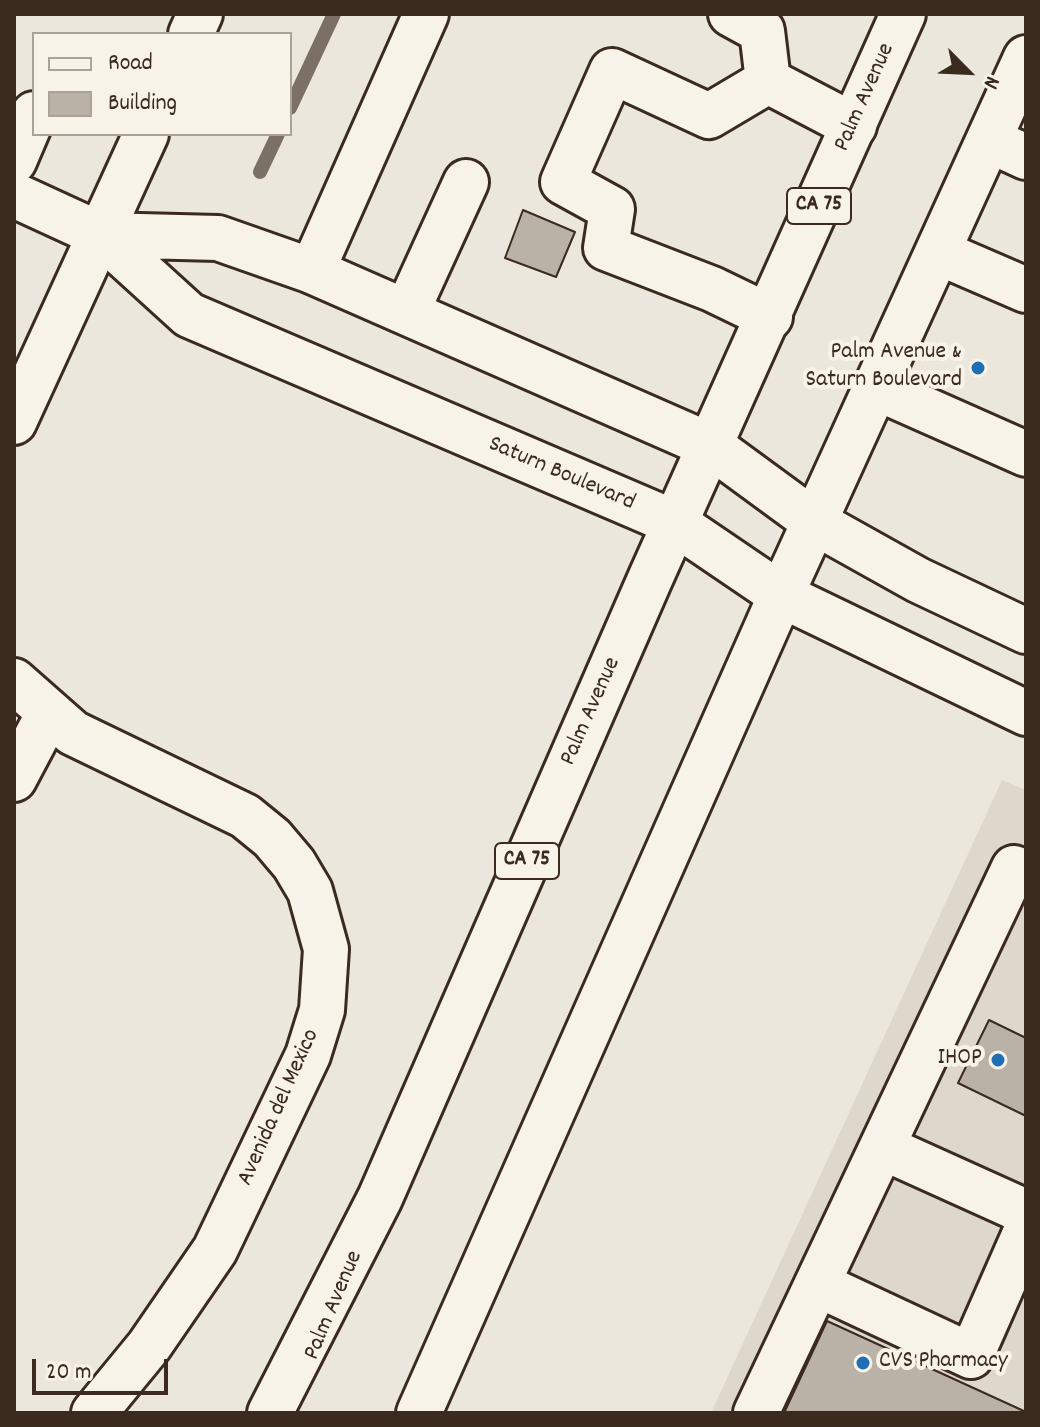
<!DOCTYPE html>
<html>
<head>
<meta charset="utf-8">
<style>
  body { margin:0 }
  #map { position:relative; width:1040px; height:1427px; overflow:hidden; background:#ece7dc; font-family:Dekko,sans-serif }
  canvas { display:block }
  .frame { position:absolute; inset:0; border:16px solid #3b2a1e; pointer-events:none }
  .legend { position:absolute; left:32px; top:32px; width:260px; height:104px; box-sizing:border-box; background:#f7f3e8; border:2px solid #aca397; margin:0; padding:10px 14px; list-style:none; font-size:24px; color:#3b2a1e }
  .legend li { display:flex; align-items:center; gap:16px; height:40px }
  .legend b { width:40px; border:2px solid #aca397 }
  .north { position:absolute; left:928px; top:32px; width:80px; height:80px; -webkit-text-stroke:6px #f7f3e8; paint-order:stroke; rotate:114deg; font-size:22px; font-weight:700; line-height:32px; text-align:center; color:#3b2a1e }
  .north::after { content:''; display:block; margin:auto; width:28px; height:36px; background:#3b2a1e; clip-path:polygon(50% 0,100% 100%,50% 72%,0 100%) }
  .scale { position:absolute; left:32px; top:1359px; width:136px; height:36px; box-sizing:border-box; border:4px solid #3b2a1e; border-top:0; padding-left:10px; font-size:24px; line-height:28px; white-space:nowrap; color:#3b2a1e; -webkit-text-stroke:6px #f7f3e8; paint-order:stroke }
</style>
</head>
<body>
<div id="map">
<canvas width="1040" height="1427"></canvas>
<div class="frame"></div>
<ul class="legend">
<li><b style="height:10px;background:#f7f3e8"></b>Road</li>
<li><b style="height:22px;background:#bab2a7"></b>Building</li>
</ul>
<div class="north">N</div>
<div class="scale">20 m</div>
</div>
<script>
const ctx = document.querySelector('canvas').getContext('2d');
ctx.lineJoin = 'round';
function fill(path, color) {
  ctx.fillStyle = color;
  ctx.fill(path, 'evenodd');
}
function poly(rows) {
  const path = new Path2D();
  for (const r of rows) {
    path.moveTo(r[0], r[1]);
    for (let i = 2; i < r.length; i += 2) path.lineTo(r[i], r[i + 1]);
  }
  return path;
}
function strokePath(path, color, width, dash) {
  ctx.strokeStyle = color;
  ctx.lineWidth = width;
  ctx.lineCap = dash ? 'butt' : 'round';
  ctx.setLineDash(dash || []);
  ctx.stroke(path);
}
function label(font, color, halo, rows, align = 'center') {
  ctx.font = font + ' Dekko,sans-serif';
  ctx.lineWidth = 8;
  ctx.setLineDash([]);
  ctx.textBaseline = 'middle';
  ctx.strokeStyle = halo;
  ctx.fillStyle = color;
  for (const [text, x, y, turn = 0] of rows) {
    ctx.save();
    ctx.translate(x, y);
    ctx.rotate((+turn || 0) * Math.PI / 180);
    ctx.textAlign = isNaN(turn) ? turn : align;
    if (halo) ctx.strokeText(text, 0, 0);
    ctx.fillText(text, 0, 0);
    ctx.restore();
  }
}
fill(poly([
  [1002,780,1026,790,1026,1413,711,1413]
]), '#ddd7cc');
strokePath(poly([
  [290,108,334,14],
  [260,172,278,134]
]), '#7c7064', 14);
const building = poly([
  [523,210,575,232,556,277,505,258,523,210],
  [989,1020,1026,1038,1026,1116,958,1083,989,1020],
  [827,1321,1026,1412,1026,1413,784,1413,827,1321]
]);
fill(building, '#bab2a7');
strokePath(building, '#3b2a1e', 2);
const minor = poly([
  [731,14,762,31,768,81,854,126],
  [191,34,200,14],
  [768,81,709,116,612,71,563,182,612,209,606,248,712,289,770,317],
  [989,140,1026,157],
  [14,161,34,114],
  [938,252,1026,290],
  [312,271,426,14],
  [407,311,466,182],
  [877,388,1026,454],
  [14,422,146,134],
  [816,523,918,580,1026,631],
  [781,595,1026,713],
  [14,681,73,733,245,816,272,838,294,864,310,891,326,949,322,1010,308,1055,215,1250,149,1346,94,1413],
  [14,779,49,713],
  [882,1147,1026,1212],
  [817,1284,971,1356,1026,1231],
  [756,1413,1014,868,1026,874]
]);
const major = poly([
  [14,195,101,235,189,315,675,523,781,595],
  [101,235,218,238,312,271,711,446,816,523]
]);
const highway = poly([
  [270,1413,380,1198,650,579,903,14],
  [419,1413,781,595,1026,58]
]);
strokePath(minor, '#3b2a1e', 50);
strokePath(major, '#3b2a1e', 50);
strokePath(highway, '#3b2a1e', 50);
strokePath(minor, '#f7f3e8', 44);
strokePath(major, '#f7f3e8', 44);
strokePath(highway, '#f7f3e8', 44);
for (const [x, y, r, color] of [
  [978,368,8,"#1f6fb2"],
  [998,1060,8,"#1f6fb2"],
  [863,1363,8,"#1f6fb2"]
]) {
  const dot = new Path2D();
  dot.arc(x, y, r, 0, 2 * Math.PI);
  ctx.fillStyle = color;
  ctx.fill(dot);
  strokePath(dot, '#f7f3e8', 3);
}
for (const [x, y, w] of [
  [819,206,64],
  [527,861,64]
]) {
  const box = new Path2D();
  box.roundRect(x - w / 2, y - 18, w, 36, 6);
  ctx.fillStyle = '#f7f3e8';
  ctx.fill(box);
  strokePath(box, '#3b2a1e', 2);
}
label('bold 22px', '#3b2a1e', null, [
  ["CA 75",819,206],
  ["CA 75",527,861]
]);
label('24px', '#3b2a1e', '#f7f3e8', [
  ["Palm Avenue",866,98,-66],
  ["Saturn Boulevard",561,475,23],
  ["Palm Avenue",592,712,-66],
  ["Avenida del Mexico",280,1108,-66],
  ["Palm Avenue",335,1306,-67]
]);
label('24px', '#3b2a1e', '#f7f3e8', [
  ["Palm Avenue &",962,354],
  ["Saturn Boulevard",962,382],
  ["IHOP",982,1060],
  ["CVS Pharmacy",879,1363,"left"]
], 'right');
</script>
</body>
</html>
